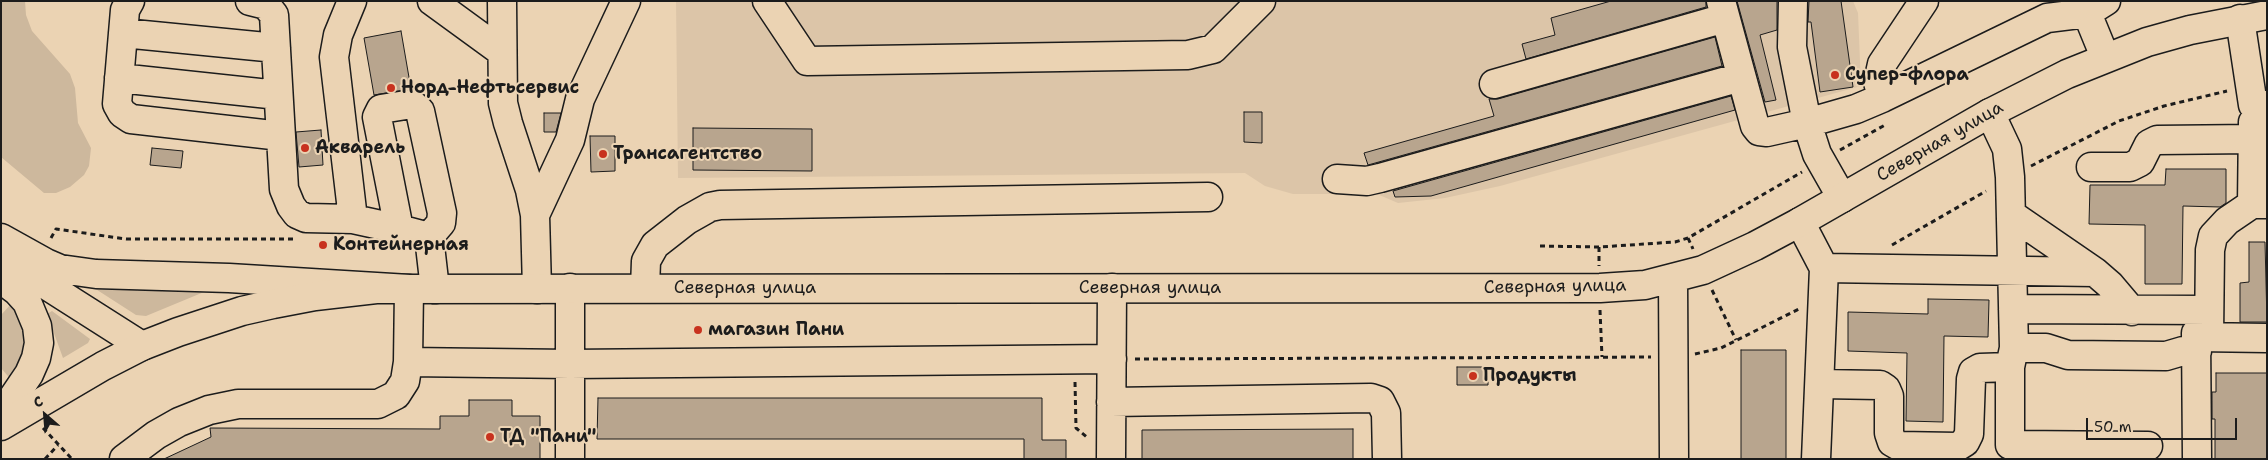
<!DOCTYPE html>
<html>
<head>
<meta charset="utf-8">
<style>
  body { margin:0 }
  #map { position:relative; width:2268px; height:460px; overflow:hidden; background:#ebd3b3; font-family:"Shantell Sans",sans-serif }
  canvas { display:block }
  .frame { position:absolute; inset:0; border:2px solid #1c1c1c; pointer-events:none }
  .north { position:absolute; left:20px; top:390px; width:50px; height:50px; -webkit-text-stroke:4px #ebd3b3; paint-order:stroke; rotate:333deg; font-size:14px; font-weight:700; line-height:20px; text-align:center; color:#1c1c1c }
  .north::after { content:''; display:block; margin:auto; width:18px; height:22px; background:#1c1c1c; clip-path:polygon(50% 0,100% 100%,50% 72%,0 100%) }
  .scale { position:absolute; left:2086px; top:418px; width:151px; height:22px; box-sizing:border-box; border:2px solid #1c1c1c; border-top:0; padding-left:6px; font-size:15px; line-height:18px; white-space:nowrap; color:#1c1c1c; -webkit-text-stroke:4px #ebd3b3; paint-order:stroke }
</style>
</head>
<body>
<div id="map">
<canvas width="2268" height="460"></canvas>
<div class="frame"></div>
<div class="north">С</div>
<div class="scale">50 m</div>
</div>
<script>
const ctx = document.querySelector('canvas').getContext('2d');
ctx.lineJoin = 'round';
function fill(path, color) {
  ctx.fillStyle = color;
  ctx.fill(path, 'evenodd');
}
function poly(rows) {
  const path = new Path2D();
  for (const r of rows) {
    path.moveTo(r[0], r[1]);
    for (let i = 2; i < r.length; i += 2) path.lineTo(r[i], r[i + 1]);
  }
  return path;
}
function strokePath(path, color, width, dash) {
  ctx.strokeStyle = color;
  ctx.lineWidth = width;
  ctx.lineCap = dash ? 'butt' : 'round';
  ctx.setLineDash(dash || []);
  ctx.stroke(path);
}
function label(font, color, halo, rows, align = 'center') {
  ctx.font = font + ' "Shantell Sans",sans-serif';
  ctx.lineWidth = 4;
  ctx.setLineDash([]);
  ctx.textBaseline = 'middle';
  ctx.strokeStyle = halo;
  ctx.fillStyle = color;
  for (const [text, x, y, turn = 0] of rows) {
    ctx.save();
    ctx.translate(x, y);
    ctx.rotate((+turn || 0) * Math.PI / 180);
    ctx.textAlign = isNaN(turn) ? turn : align;
    if (halo) ctx.strokeText(text, 0, 0);
    ctx.fillText(text, 0, 0);
    ctx.restore();
  }
}
fill(poly([
  [676,1,1853,1,1858,13,1861,86,1500,186,1445,198,1398,203,1377,194,1293,194,1265,186,1245,173,678,178]
]), '#dcc5a8');
fill(poly([
  [1,1,25,1,26,15,32,31,70,74,75,88,78,123,91,148,89,166,84,175,70,187,56,193,44,193,1,157],
  [91,286,206,287,204,292,146,316,136,315],
  [12,303,17,309,28,341,13,382,1,368,1,315],
  [52,311,90,339,88,343,63,358,47,314]
]), '#cdb89d');
const building = poly([
  [1611,1,1706,1,1706,7,1526,59,1522,44,1555,35,1551,18,1611,1],
  [1737,1,1777,1,1777,30,1760,35,1776,100,1765,102,1737,1],
  [1809,1,1841,1,1853,87,1820,92,1811,22,1808,22,1809,1],
  [401,31,411,89,374,95,364,38,401,31],
  [1715,37,1722,66,1368,165,1364,153,1494,116,1489,99,1498,99,1715,37],
  [1731,96,1735,110,1431,196,1395,197,1393,191,1731,96],
  [1244,112,1262,112,1262,143,1244,142,1244,112],
  [544,113,561,113,556,132,544,132,544,113],
  [693,128,812,129,812,171,693,170,693,128],
  [321,130,323,165,299,167,296,132,321,130],
  [590,136,615,136,615,171,591,172,590,136],
  [152,148,183,151,181,168,150,165,152,148],
  [2166,169,2226,169,2226,203,2220,207,2183,206,2182,284,2145,284,2145,225,2089,224,2090,185,2165,185,2166,169],
  [2249,242,2265,242,2267,322,2240,322,2240,283,2249,282,2249,242],
  [1928,299,1989,300,1988,337,1944,336,1943,422,1906,421,1907,353,1848,351,1848,312,1928,314,1928,299],
  [1741,350,1786,350,1786,459,1741,459,1741,350],
  [1457,367,1488,367,1488,385,1457,385,1457,367],
  [2216,373,2267,373,2267,459,2215,459,2215,419,2212,419,2212,392,2216,392,2216,373],
  [598,398,1042,398,1042,440,1066,440,1066,459,1024,459,1024,439,597,439,598,398],
  [469,400,512,400,512,416,540,416,540,459,164,459,211,437,210,428,440,429,440,416,469,416,469,400],
  [1353,429,1353,459,1142,459,1142,430,1353,429]
]);
fill(building, '#b8a58e');
strokePath(building, '#1c1c1c', 1);
const minor = poly([
  [130,1,125,10,117,104,122,113,131,119,281,136],
  [250,1,266,5,274,15,284,189,291,206,297,214,306,218,353,219,399,229],
  [352,1,338,35,334,57,353,219],
  [432,1,502,52],
  [502,1,503,103,508,123,530,190,535,215,537,289],
  [767,1,807,61,1188,55,1213,49,1261,1],
  [1721,1,1755,126,1759,131,1767,132,1807,123,1817,154,1842,198],
  [1793,1,1792,47,1807,123,1856,109,1882,98,2047,18,2087,13,2106,1],
  [2087,13,2105,57],
  [2240,19,2253,105,2267,105],
  [123,33,276,48],
  [119,78,278,95],
  [1494,84,1725,18],
  [1882,98,1878,82,1882,64,1924,1],
  [1990,113,2007,149,2010,177,2014,348,2010,367,2010,445,2148,446],
  [2091,167,2130,167,2140,162,2149,144,2157,140,2253,139],
  [1337,179,1367,181,1380,178,1741,77],
  [2252,204,2253,122],
  [535,215,570,140,580,99,626,1],
  [2012,215,2095,272,2110,285,2132,311],
  [1800,222,1824,268,1816,459],
  [429,237,399,229,377,117,381,109,412,104,420,111,442,213,441,223,429,237,435,289],
  [1,238,46,263,60,269,96,274,229,278,409,289,408,362,570,364,1112,359],
  [10,262,142,346],
  [1824,268,2095,272],
  [1,279,17,291,27,302,37,326,39,343,36,358,29,374,1,415],
  [645,288,646,261,655,245,687,220,710,207,720,205,1208,197],
  [2013,309,2209,310],
  [2196,333,2197,459],
  [2196,337,2267,338],
  [2209,337,2210,250,2213,236,2227,221,2252,204,2267,204],
  [2014,348,2046,348,2068,355,2166,356,2183,351,2197,351],
  [1820,384,1880,385,1886,389,1889,396,1889,433,1892,442,1899,446,1957,447,1965,442,1969,434,1971,379,1973,372,1980,368,2010,367],
  [1111,402,1371,398,1380,401,1386,413,1387,459],
  [124,459,156,435,179,422,209,410,238,404,378,404,396,395,405,381,408,362],
  [570,459,570,288],
  [1111,459,1112,288]
]);
const major = poly([
  [1673,278,1674,459],
  [1,426,103,366,142,346,178,332,242,311,273,304,315,296,376,289,1600,288,1645,285,1703,270,1755,246,1800,222,1990,113,2067,74,2147,42,2190,30,2267,15]
]);
strokePath(minor, '#1c1c1c', 31);
strokePath(major, '#1c1c1c', 31);
strokePath(poly([
  [1840,150,1885,125],
  [2031,166,2119,121,2164,106,2227,91],
  [51,238,56,229,126,239,294,239],
  [1688,238,1693,249],
  [1892,245,1986,191],
  [1540,246,1599,247,1675,242,1688,238,1802,172],
  [1599,247,1599,266],
  [1712,290,1736,340],
  [1600,310,1602,357],
  [1695,354,1721,348,1799,309],
  [1135,359,1651,357],
  [1075,382,1076,428,1088,438],
  [43,428,72,459],
  [45,459,58,445]
]), '#1c1c1c', 3, [5, 4]);
strokePath(minor, '#ebd3b3', 28);
strokePath(major, '#ebd3b3', 28);
for (const [x, y, r, color] of [
  [1835,75,5,"#c8321e"],
  [391,88,5,"#c8321e"],
  [305,148,5,"#c8321e"],
  [603,154,5,"#c8321e"],
  [323,245,5,"#c8321e"],
  [698,330,5,"#c8321e"],
  [1473,376,5,"#c8321e"],
  [490,437,5,"#c8321e"]
]) {
  const dot = new Path2D();
  dot.arc(x, y, r, 0, 2 * Math.PI);
  ctx.fillStyle = color;
  ctx.fill(dot);
  strokePath(dot, '#ebd3b3', 2);
}
label('bold 18px', '#1c1c1c', '#ebd3b3', [
  ["Супер-флора",1845,75],
  ["Норд-Нефтьсервис",401,88],
  ["Акварель",315,148],
  ["Трансагентство",613,154],
  ["Контейнерная",333,245],
  ["магазин Пани",708,330],
  ["Продукты",1483,376],
  ["ТД \"Пани\"",500,437]
], 'left');
label('18px', '#1c1c1c', '#ebd3b3', [
  ["Северная улица",1940,142,-30],
  ["Северная улица",1555,287,-1],
  ["Северная улица",745,288],
  ["Северная улица",1150,288]
]);
</script>
</body>
</html>
